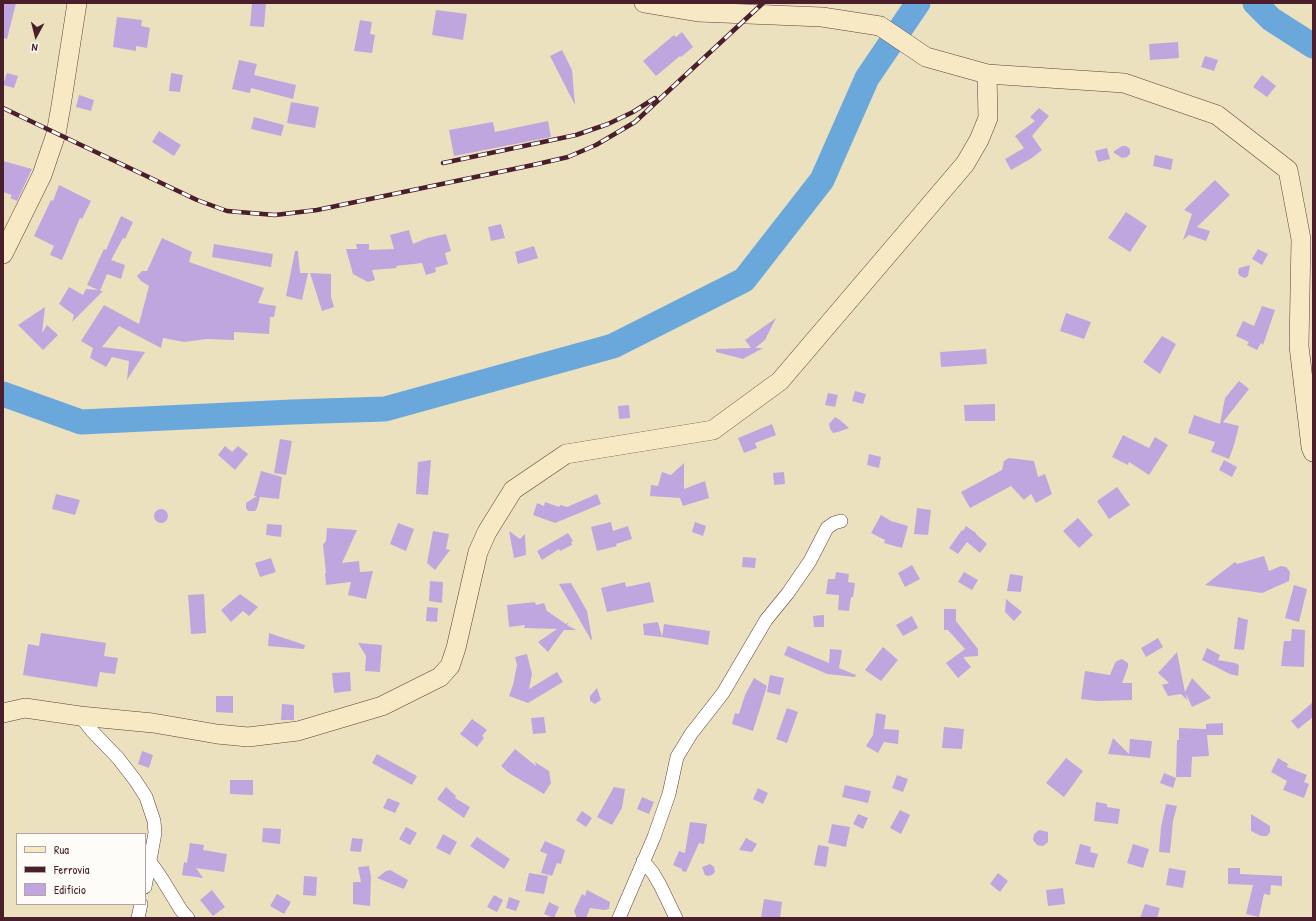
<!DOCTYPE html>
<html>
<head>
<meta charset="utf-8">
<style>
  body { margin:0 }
  #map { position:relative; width:1316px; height:921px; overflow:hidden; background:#ebe1bf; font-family:"Patrick Hand",sans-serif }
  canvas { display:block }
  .frame { position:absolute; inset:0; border:4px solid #4a1f2b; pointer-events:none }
  .legend { position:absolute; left:16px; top:833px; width:130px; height:72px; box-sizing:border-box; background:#fdfcf7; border:1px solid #b5a4a5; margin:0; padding:5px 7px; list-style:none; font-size:12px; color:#4a1f2b }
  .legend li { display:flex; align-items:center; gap:8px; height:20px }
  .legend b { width:20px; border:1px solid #b5a4a5 }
  .north { position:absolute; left:16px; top:16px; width:40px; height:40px; -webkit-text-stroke:3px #fdfcf7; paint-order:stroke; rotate:187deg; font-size:11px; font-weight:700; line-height:16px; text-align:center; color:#4a1f2b }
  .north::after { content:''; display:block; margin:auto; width:14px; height:18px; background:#4a1f2b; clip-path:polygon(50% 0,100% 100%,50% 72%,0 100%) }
</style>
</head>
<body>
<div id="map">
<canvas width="1316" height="921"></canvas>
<div class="frame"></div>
<ul class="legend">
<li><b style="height:5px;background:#f7e9c3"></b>Rua</li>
<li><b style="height:5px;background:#4a1f2b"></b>Ferrovia</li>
<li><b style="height:11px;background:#c0a6de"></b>Edifício</li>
</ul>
<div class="north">N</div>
</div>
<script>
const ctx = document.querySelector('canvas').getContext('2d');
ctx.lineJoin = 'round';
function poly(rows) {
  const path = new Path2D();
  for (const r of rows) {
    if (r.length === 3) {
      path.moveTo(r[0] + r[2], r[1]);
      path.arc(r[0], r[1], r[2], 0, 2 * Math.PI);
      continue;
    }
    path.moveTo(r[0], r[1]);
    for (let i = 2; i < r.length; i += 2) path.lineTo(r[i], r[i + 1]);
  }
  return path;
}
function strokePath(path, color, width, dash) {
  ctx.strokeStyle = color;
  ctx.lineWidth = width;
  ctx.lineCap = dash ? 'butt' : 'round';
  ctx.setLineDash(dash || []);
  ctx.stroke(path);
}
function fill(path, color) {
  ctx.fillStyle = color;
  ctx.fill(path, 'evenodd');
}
strokePath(poly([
  [1255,3,1271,19,1313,46],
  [3,394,81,422,292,412,385,409,613,346,744,280,822,180,867,78,918,3]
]), '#6aa8dc', 25);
fill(poly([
  [3,3,16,3,7,39,3,38],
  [252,3,266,3,264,27,250,26],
  [436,10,467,14,463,40,432,35],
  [117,17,142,20,141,26,150,28,147,48,136,46,136,51,113,47],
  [360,20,372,22,370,34,375,35,372,53,354,51],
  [682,32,693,47,681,57,680,56,656,76,643,61,674,35,676,37],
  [1178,42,1179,58,1150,60,1149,44],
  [562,50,572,70,575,105,550,56],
  [1205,56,1218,60,1214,71,1201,67],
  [239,60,257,64,254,75,296,85,293,99,251,88,250,93,232,89],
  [7,73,18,76,14,88,3,85],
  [171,73,183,75,180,92,169,91],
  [1262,75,1276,86,1267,97,1253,87],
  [79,95,94,100,91,111,76,107],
  [291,102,319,107,315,128,287,123],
  [1039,108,1049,116,1032,136,1042,150,1032,158,1011,170,1005,159,1024,148,1015,136,1035,121,1030,117],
  [254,117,284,125,281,136,251,129],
  [548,121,551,137,454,156,449,130,493,122,495,132],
  [159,131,181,145,174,156,152,142],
  [1122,146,1126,146,1130,149,1130,154,1127,157,1122,158,1113,152],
  [1107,148,1110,159,1098,162,1095,151],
  [1155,155,1173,159,1171,170,1153,166],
  [3,161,32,169,17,201,10,198,12,195,3,192],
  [1215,180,1230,195,1197,227,1210,231,1206,241,1189,235,1183,240,1192,214,1184,210],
  [59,185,91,201,82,219,80,218,62,260,50,255,54,246,34,236,51,200,53,201],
  [1126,212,1147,226,1130,252,1108,238],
  [121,216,133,222,125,239,123,238,111,260,125,265,121,279,107,274,100,291,103,291,72,322,74,315,59,304,69,287,83,295,86,289,98,290,87,285,104,249,106,250],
  [501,224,505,238,491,241,488,227],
  [409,230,413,244,427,238,446,234,451,251,445,253,448,264,435,268,436,272,426,275,422,263,396,266,397,268,372,270,375,280,368,282,353,274,346,249,357,249,356,244,369,244,369,250,394,249,390,235],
  [162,238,192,252,189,262,264,288,258,303,276,306,274,317,270,317,269,334,234,332,234,340,207,339,184,342,163,338,161,348,119,326,102,347,145,352,127,380,129,361,112,357,106,367,90,358,93,348,81,341,104,305,139,324,149,286,141,281,137,276,142,271,147,271],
  [214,244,273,254,271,267,212,257],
  [534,246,538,258,518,264,515,252],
  [1258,249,1268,254,1262,265,1252,259],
  [295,251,298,251,300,273,308,273,302,300,286,296],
  [1250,265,1248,276,1245,278,1240,276,1238,273,1239,268],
  [310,273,331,274,331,297,334,307,322,311],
  [1262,306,1275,310,1263,345,1261,343,1257,350,1247,345,1249,342,1236,336,1243,321,1254,326],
  [45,307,42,333,47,325,58,335,43,350,18,325],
  [1066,313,1091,322,1084,339,1060,331],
  [776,318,765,340,755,348,763,348,743,359,716,352,716,349,751,348,745,340],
  [1162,336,1176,344,1160,374,1143,362],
  [986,349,987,364,941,367,940,352],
  [1239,381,1249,389,1223,422,1239,426,1234,445,1229,459,1211,452,1215,442,1188,433,1194,415,1220,424,1225,398],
  [855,391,866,394,863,404,852,401],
  [828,393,838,395,835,407,825,405],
  [995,404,995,421,965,421,964,405],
  [629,405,630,418,619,419,618,406],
  [835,417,840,420,849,428,838,432,833,433,830,429,829,424],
  [772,424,776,435,755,443,757,448,744,453,738,438],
  [1123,435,1149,448,1155,437,1168,445,1149,475,1129,462,1128,465,1112,457],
  [280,439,292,441,286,475,274,473],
  [225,446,232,452,238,446,248,454,235,470,218,455],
  [869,454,881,457,879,468,867,465],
  [1009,458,1034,461,1038,477,1045,474,1052,494,1036,503,1031,494,1024,500,1011,486,970,508,961,492,1002,470,1004,461],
  [431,460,428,495,416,494,418,462],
  [1224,460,1237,467,1232,477,1219,470],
  [684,463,684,489,705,481,709,498,683,506,680,498,650,496,651,485,658,486,662,472,671,475],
  [261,471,282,477,279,499,260,497,257,508,255,511,248,511,246,508,246,503,257,496,254,496],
  [784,472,785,484,774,485,773,473],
  [1117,487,1130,505,1109,519,1097,501],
  [56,494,80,500,75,515,52,509],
  [597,494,601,504,555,523,533,515,537,503,544,506,545,502,559,507,560,505,567,507],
  [917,508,931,510,928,535,914,534],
  [161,516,7],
  [881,515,891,521,908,526,902,548,884,543,885,540,871,533],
  [1078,518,1093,535,1079,548,1063,531],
  [611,522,613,531,628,526,632,539,616,544,617,546,597,551,591,527],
  [695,522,706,526,703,536,692,532],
  [398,523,414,529,406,551,390,544],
  [267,524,282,525,281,537,266,535],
  [966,526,976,533,976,534,987,544,980,553,967,542,958,554,949,548,962,530,963,531],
  [327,528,357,530,342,563,359,561,360,572,373,571,366,599,348,595,351,582,326,585,325,573,326,573,323,545,326,541],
  [433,531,449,534,446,549,450,550,435,570,427,563],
  [509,531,520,539,525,534,526,555,514,558],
  [568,533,573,541,571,542,572,545,560,551,559,549,542,560,537,551],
  [1264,556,1269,571,1281,566,1286,567,1290,572,1289,581,1262,593,1205,585,1235,562,1237,564],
  [743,557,756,558,755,568,742,567],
  [271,558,276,572,260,577,255,563],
  [912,565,920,579,905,587,898,573],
  [836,572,849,574,848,582,855,583,853,597,851,597,849,611,838,610,839,595,826,594,828,579,835,579],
  [964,572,978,580,972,590,958,582],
  [1010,574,1023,576,1021,592,1007,591],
  [430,581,443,582,442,603,429,601],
  [625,582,626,587,650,582,654,602,607,612,601,588],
  [571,583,587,611,592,639,591,640,559,584],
  [1294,585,1307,589,1299,622,1285,618],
  [204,594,206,633,191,634,188,595],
  [240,594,258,607,249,616,243,611,231,622,221,610],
  [1006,599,1022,612,1014,621,1005,612],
  [535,602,536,605,544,603,547,611,566,624,569,622,567,625,576,630,564,630,548,652,538,642,557,629,524,628,525,625,509,627,507,605],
  [427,607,438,608,437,622,426,621],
  [944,609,956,609,956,621,978,649,978,656,963,657,971,667,958,678,946,663,965,649,948,630,944,630],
  [824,615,824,627,814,627,813,616],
  [912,616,918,628,903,636,896,625],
  [1238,617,1248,620,1244,650,1234,649],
  [658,622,662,637,644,635,643,624],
  [664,624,710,631,708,645,662,637],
  [1292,629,1305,630,1304,667,1281,666,1284,641,1291,641],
  [41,633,106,643,104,656,118,658,115,674,100,672,97,687,23,675,28,644,39,646],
  [269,633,305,645,304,649,268,646],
  [1158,638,1163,647,1146,657,1141,648],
  [358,643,382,645,380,672,365,671,366,656],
  [788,646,829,663,830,649,842,650,839,668,856,675,855,677,827,674,784,655],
  [883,647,898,660,881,681,865,670],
  [1207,648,1220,655,1218,660,1235,663,1239,665,1238,676,1230,674,1202,660],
  [1177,652,1185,692,1192,678,1211,698,1192,707,1186,694,1187,700,1181,694,1168,696,1162,685,1169,683,1158,673],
  [527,654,532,674,529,689,557,672,563,682,528,703,509,696,513,685,517,665,515,657],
  [1122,659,1128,663,1128,667,1122,683,1132,683,1132,700,1097,701,1081,699,1085,671,1110,675,1115,663,1117,661],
  [350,672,351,691,334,693,332,673],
  [770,675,784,678,780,695,767,692],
  [754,678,767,686,753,731,732,724,735,713,739,714,745,695],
  [597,688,601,700,595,704,590,701,590,696],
  [216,696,233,696,233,713,216,712],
  [1313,702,1313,717,1298,729,1291,721],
  [282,704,294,705,294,720,281,720],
  [787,708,798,712,787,743,776,739],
  [876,713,886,715,884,729,899,730,898,744,884,742,878,753,866,746,873,735],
  [544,717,546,733,533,734,531,718],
  [472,719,487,730,482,736,484,738,477,747,460,734],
  [1223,723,1223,735,1207,735,1209,756,1192,757,1191,777,1176,777,1177,740,1179,740,1179,728,1206,729,1206,724],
  [944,727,964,729,962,749,942,748],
  [1113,738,1129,754,1130,739,1152,741,1150,758,1108,754],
  [515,749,536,766,535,762,549,771,551,783,544,794,509,773,501,766],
  [142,751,153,755,149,768,138,764],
  [377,754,417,776,412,785,372,763],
  [1066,758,1083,771,1064,797,1046,783],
  [1278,758,1288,764,1287,767,1307,775,1304,782,1309,784,1304,798,1283,790,1287,781,1271,772],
  [1164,773,1176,778,1173,788,1160,783],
  [897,775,908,779,903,792,892,788],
  [230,780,253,780,253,795,230,794],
  [845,785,871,791,868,803,842,797],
  [446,787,456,796,455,798,470,807,464,818,437,799],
  [614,787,625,789,622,808,612,825,597,817],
  [758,788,768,793,763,804,753,799],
  [642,797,654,802,649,814,637,809],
  [388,798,400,803,395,813,383,808],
  [1096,802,1107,804,1107,807,1120,809,1118,824,1094,821],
  [1166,804,1177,806,1173,821,1170,853,1159,852,1161,827],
  [900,810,910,815,901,834,890,828],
  [582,811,592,818,586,827,576,820],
  [858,814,868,818,863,829,853,824],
  [1251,814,1270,826,1270,832,1267,836,1261,836,1251,831],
  [690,822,707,824,704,844,699,843,686,872,682,871,682,869,673,865,679,851,685,853],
  [832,824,850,827,846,847,828,843],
  [406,827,417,833,410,845,399,839],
  [263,828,281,829,280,844,262,842],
  [1039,830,1048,832,1048,842,1043,846,1037,845,1033,840,1034,834],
  [443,834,457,842,450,855,436,848],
  [477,837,510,859,504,869,470,846],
  [352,838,363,839,361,852,350,851],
  [746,838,757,844,752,852,739,850],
  [545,841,565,850,561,864,557,863,552,876,541,873,547,854,540,851],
  [190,843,204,845,203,850,227,854,224,872,196,868,203,878,182,875,184,862,187,863],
  [1080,844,1091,847,1090,852,1098,854,1094,868,1075,864],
  [1133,844,1149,849,1143,868,1127,863],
  [818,845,829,847,826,867,814,865],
  [710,864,714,867,715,872,712,875,708,876,705,875,702,867],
  [369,866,371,877,370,906,353,904,353,882,361,882,358,867],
  [1169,868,1186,871,1183,888,1166,885],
  [1228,868,1240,868,1240,874,1282,876,1282,886,1271,885,1270,895,1264,894,1259,917,1246,914,1253,885,1228,884],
  [390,870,408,880,404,889,377,878,386,871],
  [529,873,548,876,544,894,525,891],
  [998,873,1008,881,1000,892,990,884],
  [304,876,317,877,316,896,303,895],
  [1063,888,1065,904,1048,906,1046,890],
  [212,890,225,907,213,916,200,900],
  [587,890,610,902,609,909,604,910,590,908,586,918,577,918,574,911,582,894,585,896],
  [277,894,291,902,284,914,270,906],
  [494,895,503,900,497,912,487,907],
  [509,897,520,901,516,911,506,908],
  [764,899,782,902,780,918,761,917],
  [549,902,559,907,554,918,544,914],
  [1145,904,1160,908,1157,918,1140,918]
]), '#c0a6de');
const street = poly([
  [80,716,92,731,118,758,135,780,146,797,154,821,155,833,145,887],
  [643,861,653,873,660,885,676,918],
  [151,863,162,879,181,910,188,918],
  [138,918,141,904],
  [619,918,654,837,669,794,677,757,691,734,723,693,766,620,788,593,810,561,827,528,834,523,841,521]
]);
const secondary = poly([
  [644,3,698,12,822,17,880,26,926,57,987,74,1124,83,1217,115,1288,170,1301,239,1299,346,1311,447,1313,452],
  [3,254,42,175,56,134,61,106,77,3],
  [3,713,25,708,80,716,153,723,217,734,248,737,298,731,382,706,440,677,450,666,456,648,478,552,487,532,513,490,566,454,713,430,780,381,965,164,979,140,988,118,987,74]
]);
strokePath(street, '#623c41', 14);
strokePath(secondary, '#623c41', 20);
strokePath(street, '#fff', 13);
strokePath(secondary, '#f7e9c3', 19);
const rail = poly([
  [3,108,197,200,227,211,275,215,317,210,533,165,568,157,596,145,635,122,763,3],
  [443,163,576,135,608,124,633,112,655,98]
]);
strokePath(rail, '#4a1f2b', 4.5);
strokePath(rail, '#fdfcf7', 3, [9]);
</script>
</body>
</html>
